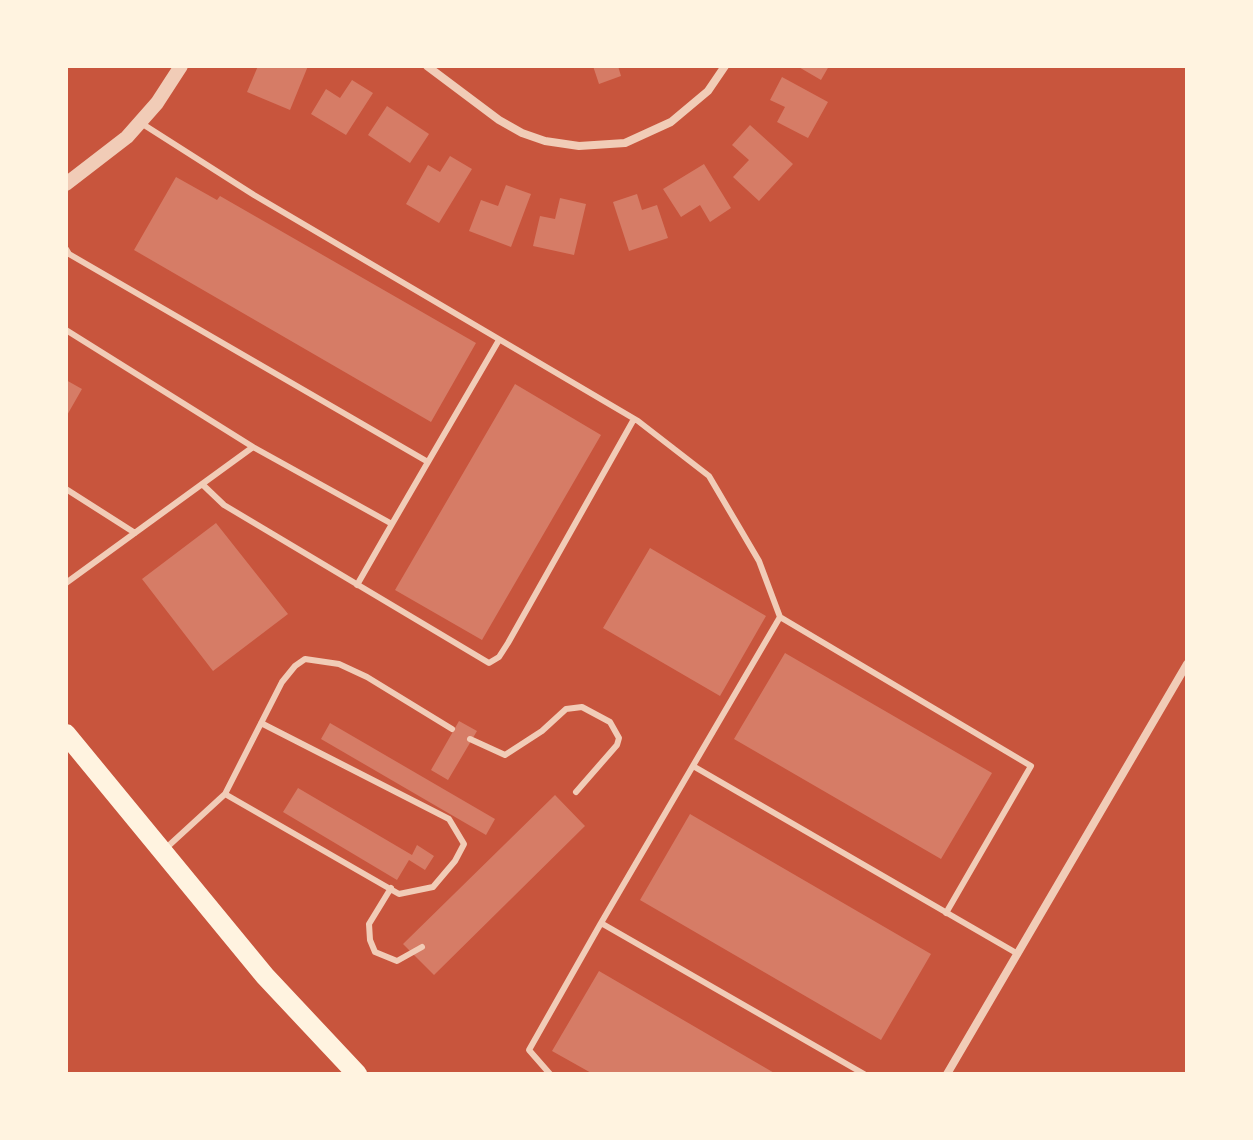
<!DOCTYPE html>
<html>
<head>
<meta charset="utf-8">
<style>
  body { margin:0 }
  #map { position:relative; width:1253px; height:1140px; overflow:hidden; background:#c8553d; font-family:"Archivo Narrow",sans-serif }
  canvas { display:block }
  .frame { position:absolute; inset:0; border:68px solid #fff3e0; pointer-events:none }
</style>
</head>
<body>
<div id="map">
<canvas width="1253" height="1140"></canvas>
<div class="frame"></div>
</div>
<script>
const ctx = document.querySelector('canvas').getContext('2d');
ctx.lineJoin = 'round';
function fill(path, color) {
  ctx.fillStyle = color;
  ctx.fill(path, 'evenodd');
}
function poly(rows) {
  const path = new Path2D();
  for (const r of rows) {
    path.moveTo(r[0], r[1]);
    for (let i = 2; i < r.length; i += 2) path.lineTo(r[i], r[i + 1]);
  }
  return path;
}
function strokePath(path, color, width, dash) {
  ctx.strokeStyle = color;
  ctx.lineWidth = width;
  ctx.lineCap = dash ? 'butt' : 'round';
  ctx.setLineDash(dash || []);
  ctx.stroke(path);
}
fill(poly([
  [258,66,308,66,290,110,247,92],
  [593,66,618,66,621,76,599,84],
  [797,66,829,66,821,80],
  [782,77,828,102,808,138,777,122,785,107,770,100],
  [352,80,373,93,346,135,311,114,326,89,340,98],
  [387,106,429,134,410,163,368,135],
  [750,125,793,164,759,201,733,177,749,160,732,145],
  [450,156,472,169,439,223,406,204,428,165,440,172],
  [704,164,731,208,710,222,700,205,681,217,663,189],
  [176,177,217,200,220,196,476,343,431,422,134,250],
  [506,185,531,194,511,247,469,231,481,200,498,206],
  [637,194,642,210,657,205,668,238,629,251,613,202],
  [560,198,586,204,574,255,533,246,540,216,555,219],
  [66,380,82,389,66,417],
  [515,384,601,435,482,640,395,590],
  [216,523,288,614,213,671,142,579],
  [650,548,766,616,720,696,603,628],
  [785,653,992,773,941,859,734,739],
  [459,721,477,731,448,780,431,770],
  [330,723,495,819,486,835,321,739],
  [298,788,412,855,417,845,434,856,425,870,409,860,397,880,283,812],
  [555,795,585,826,434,975,403,944],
  [690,814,931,954,881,1040,640,900],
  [599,971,776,1074,593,1074,552,1051]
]), '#d67c66');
strokePath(poly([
  [141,123,254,195,638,421,709,476,759,561,780,617],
  [66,249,69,254,428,462,499,340],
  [66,330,253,447],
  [202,484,224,505,489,663,499,657,508,643,634,419],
  [66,489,135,533],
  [66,583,253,447,392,524,428,462],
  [357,585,392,524],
  [470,739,505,755,542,731,566,709,582,707,610,722,619,738,617,745,576,792],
  [693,766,1018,954],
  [225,794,399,894,433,887,455,861,464,844,449,819,261,723],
  [165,849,225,794,282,682,295,666,305,659,339,664,367,677,452,729],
  [391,888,369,924,370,940,375,952,397,961,422,947],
  [601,923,780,617,1031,766,946,913],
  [550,1074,529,1050,601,923,864,1074]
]), '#f1ccb7', 6);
strokePath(poly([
  [427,66,499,120,522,133,545,141,579,146,625,143,671,122,708,91,725,66],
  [947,1074,1187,664]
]), '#f1ccb7', 8);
strokePath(poly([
  [66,184,127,137,157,103,181,66]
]), '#f1ccb7', 14);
strokePath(poly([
  [66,734,265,976,357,1074]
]), '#fff3e0', 20);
</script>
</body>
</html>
